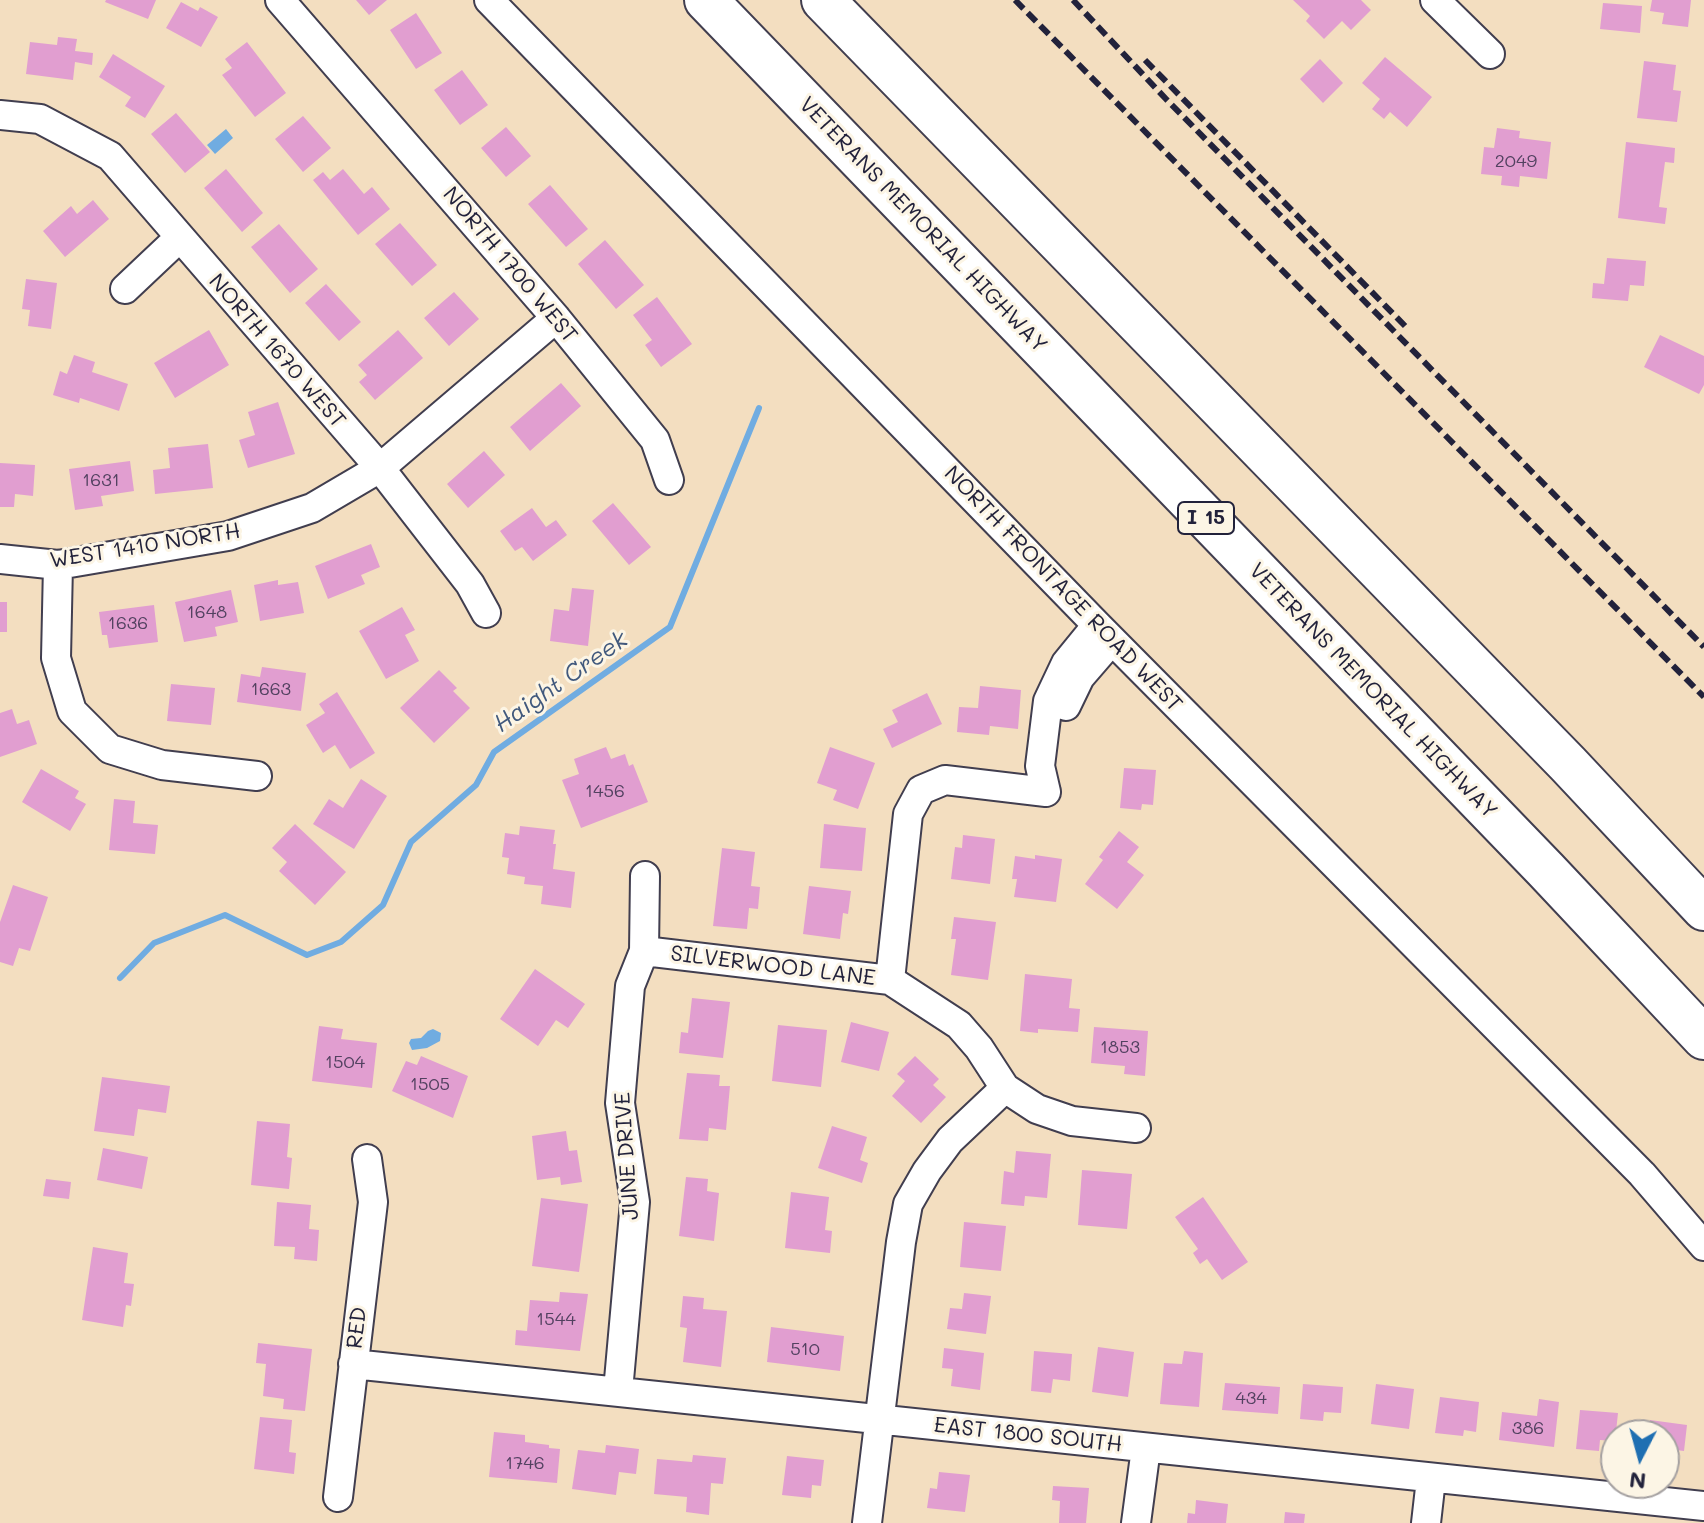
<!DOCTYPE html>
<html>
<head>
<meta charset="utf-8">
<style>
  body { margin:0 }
  #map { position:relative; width:1704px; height:1523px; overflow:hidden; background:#f3dec0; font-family:Mali,sans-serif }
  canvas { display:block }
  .north { position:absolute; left:1600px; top:1419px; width:80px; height:80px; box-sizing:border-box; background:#fcf5e5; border:2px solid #a5a1a1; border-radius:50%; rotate:186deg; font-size:22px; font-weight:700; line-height:32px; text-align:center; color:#22223b }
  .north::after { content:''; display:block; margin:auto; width:28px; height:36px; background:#1f6fb2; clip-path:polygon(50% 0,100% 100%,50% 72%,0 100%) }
</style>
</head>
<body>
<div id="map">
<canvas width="1704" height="1523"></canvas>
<div class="north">N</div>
</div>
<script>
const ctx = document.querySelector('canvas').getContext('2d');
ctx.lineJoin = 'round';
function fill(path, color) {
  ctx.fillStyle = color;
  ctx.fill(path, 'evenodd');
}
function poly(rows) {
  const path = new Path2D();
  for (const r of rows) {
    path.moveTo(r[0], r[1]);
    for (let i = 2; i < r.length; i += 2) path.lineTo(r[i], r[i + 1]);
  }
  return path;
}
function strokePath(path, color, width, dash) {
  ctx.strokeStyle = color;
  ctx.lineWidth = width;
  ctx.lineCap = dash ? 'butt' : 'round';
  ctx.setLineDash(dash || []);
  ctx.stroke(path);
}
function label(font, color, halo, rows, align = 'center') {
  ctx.font = font + ' Mali,sans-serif';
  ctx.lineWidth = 6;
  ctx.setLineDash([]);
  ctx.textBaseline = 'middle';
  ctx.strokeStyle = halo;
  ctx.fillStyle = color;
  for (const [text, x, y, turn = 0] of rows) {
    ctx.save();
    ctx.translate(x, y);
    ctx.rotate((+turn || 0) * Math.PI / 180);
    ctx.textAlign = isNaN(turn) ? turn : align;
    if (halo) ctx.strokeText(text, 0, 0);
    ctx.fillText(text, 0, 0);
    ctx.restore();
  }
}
fill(poly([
  [226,129,233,138,215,154,207,145],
  [433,1029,441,1033,440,1041,427,1048,412,1050,409,1043,411,1039,421,1038,428,1031]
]), '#70ace1');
strokePath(poly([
  [120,978,154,943,225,915,307,955,341,942,383,905,411,842,476,785,494,752,670,627,759,408]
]), '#70ace1', 6);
fill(poly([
  [106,0,156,0,148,19,105,2],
  [356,0,387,0,369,15],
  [1293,0,1361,0,1371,10,1351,30,1342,21,1324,39,1306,21,1310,16],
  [1652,0,1691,0,1688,27,1662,24,1664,13,1650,11],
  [181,2,198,11,200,7,218,17,201,47,166,28],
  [1603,3,1642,6,1640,33,1600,29],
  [416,13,442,53,416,69,390,30],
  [58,37,77,39,75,51,93,53,92,65,75,62,73,80,26,74,30,42,57,45],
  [247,42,286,93,255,117,222,75,232,68,225,59],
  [113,54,165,86,145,118,125,106,131,97,99,77],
  [1385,57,1432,97,1407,127,1390,112,1384,119,1372,109,1380,99,1362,83],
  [1320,59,1343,83,1323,103,1300,79],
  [1644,61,1676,65,1673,90,1681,91,1677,122,1637,118],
  [462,70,488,105,460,125,434,90],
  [176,113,210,152,185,173,151,134],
  [303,116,331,148,303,172,275,139],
  [506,127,531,156,506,177,481,148],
  [1497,128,1520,131,1519,138,1551,142,1547,179,1520,176,1519,187,1501,185,1502,176,1481,174,1484,147,1494,148],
  [1626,142,1675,148,1674,163,1665,162,1659,207,1667,208,1665,224,1618,218],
  [226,169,263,213,242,232,204,188],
  [343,169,364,194,372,187,390,209,358,235,313,180,323,172,330,180],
  [550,185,588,229,566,247,528,204],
  [93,200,109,219,65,257,43,231,71,206,77,214],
  [400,223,437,265,412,286,375,244],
  [279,224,318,269,290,293,251,247],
  [605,240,644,285,616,309,578,264],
  [1607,258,1646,261,1644,286,1630,285,1628,301,1592,298,1593,283,1604,284],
  [26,279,57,283,51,329,28,326,30,310,22,309],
  [326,284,361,322,339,341,305,303],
  [454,292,479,319,449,346,424,318],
  [657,297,692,344,661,367,645,345,652,340,633,315],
  [209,330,229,365,175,398,154,363],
  [398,330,423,358,375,400,359,382,367,375,358,365],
  [1660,335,1704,356,1704,385,1699,394,1644,367],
  [74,355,95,362,92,372,128,384,119,411,80,398,79,403,53,395,60,371,67,374],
  [561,383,581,406,530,451,510,427],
  [278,402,295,454,248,468,239,440,255,435,248,412],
  [208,444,213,488,155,494,153,470,170,468,168,448],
  [484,451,505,475,468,508,447,484],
  [130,461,134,491,101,496,103,506,75,510,69,469],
  [0,463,35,465,33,496,15,494,14,507,0,507],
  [613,503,651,547,629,565,592,521],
  [532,508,546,527,556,520,567,535,533,561,522,547,515,551,500,531],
  [371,544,380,567,361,575,365,584,328,599,315,566],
  [278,580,278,585,298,582,304,613,260,621,254,585],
  [572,588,594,590,588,646,550,641,554,609,569,611],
  [231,590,238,622,215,627,217,636,184,642,175,602],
  [0,602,7,602,7,632,0,632],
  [154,605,158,642,109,648,107,635,102,635,99,612],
  [402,607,415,630,405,635,419,661,386,679,359,631],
  [262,667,306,673,301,711,237,702,241,674,260,677],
  [439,670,457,688,453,691,470,708,434,743,400,708],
  [171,684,215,688,211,725,167,721],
  [980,686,1021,690,1018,729,990,726,989,735,957,732,959,707,978,708],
  [337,692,375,753,350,769,335,745,323,753,306,725,325,713,319,704],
  [927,693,942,724,892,748,883,729,898,722,892,710],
  [12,709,17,724,29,720,37,744,0,757,0,713],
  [606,747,611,759,625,754,629,766,633,764,648,802,581,828,562,780,579,774,574,759],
  [830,747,875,763,858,809,833,800,837,790,817,783],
  [1124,768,1156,770,1153,805,1142,804,1141,810,1120,808],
  [41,769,79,791,75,798,86,804,70,831,22,802],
  [361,779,387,796,354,849,313,824,329,799,343,808],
  [114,799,135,801,133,823,158,825,155,854,109,850],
  [295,824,346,872,315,905,279,871,287,862,272,848],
  [824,824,866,828,862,871,820,868],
  [520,826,555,830,553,844,556,844,553,869,575,872,571,908,541,904,543,886,524,884,525,877,507,874,509,858,502,857,505,833,519,835],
  [1119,831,1139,847,1127,862,1144,875,1117,909,1085,884,1103,860,1099,857],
  [963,835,995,839,990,884,951,879,955,847,962,848],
  [722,848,755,852,751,886,760,887,758,909,749,908,747,929,713,926],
  [1035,855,1062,859,1056,902,1014,897,1017,879,1012,879,1015,856,1035,859],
  [13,885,48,897,30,951,19,948,13,966,0,962,0,922],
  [809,886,851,891,848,914,843,913,840,939,803,934],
  [954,917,996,922,988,980,951,975,956,939,951,939],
  [535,969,585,1004,568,1028,556,1020,538,1046,500,1019],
  [1025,974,1072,979,1069,1008,1080,1009,1078,1032,1038,1029,1038,1033,1020,1031],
  [692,998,730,1002,723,1058,679,1053,681,1032,688,1033],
  [851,1022,889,1032,879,1071,841,1062],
  [778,1025,827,1030,821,1087,772,1081],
  [319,1026,343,1029,341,1039,377,1043,372,1088,312,1081],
  [1094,1027,1148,1031,1145,1076,1124,1074,1125,1066,1091,1063],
  [421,1056,468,1076,453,1118,392,1091,406,1061,417,1065],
  [915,1056,939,1079,933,1085,946,1097,921,1123,892,1096,905,1081,897,1074],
  [687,1073,720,1075,719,1086,730,1086,726,1130,709,1128,708,1141,679,1139],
  [102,1077,170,1086,166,1113,138,1109,134,1136,94,1131],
  [257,1121,290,1124,287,1157,292,1158,289,1189,251,1185],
  [832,1126,867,1137,860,1160,868,1163,862,1183,818,1168],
  [566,1131,569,1151,577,1150,582,1182,561,1185,560,1177,537,1180,532,1136],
  [103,1148,148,1157,142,1189,97,1180],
  [1016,1151,1051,1154,1047,1198,1025,1196,1024,1206,1001,1204,1004,1171,1014,1173],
  [1082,1170,1132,1174,1127,1229,1078,1225],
  [686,1177,708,1179,707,1191,719,1193,714,1241,679,1236],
  [46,1179,71,1182,69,1199,43,1196],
  [791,1192,829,1197,825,1230,832,1231,830,1253,785,1248],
  [1203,1197,1248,1262,1222,1280,1207,1259,1200,1264,1193,1253,1198,1249,1175,1217],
  [541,1198,588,1204,579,1272,532,1266],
  [277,1202,311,1205,309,1229,319,1230,317,1261,294,1259,295,1247,274,1246],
  [964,1222,1006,1226,1001,1271,960,1267],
  [93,1247,128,1253,124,1283,134,1284,131,1306,126,1305,123,1327,82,1320],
  [560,1292,588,1294,580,1351,515,1345,516,1330,527,1331,530,1300,559,1302],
  [964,1293,991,1296,986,1334,947,1329,950,1308,962,1309],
  [683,1296,704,1298,703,1309,727,1311,721,1367,683,1362,687,1328,680,1327],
  [771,1327,844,1336,840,1371,767,1362],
  [258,1343,312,1349,305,1411,283,1409,284,1399,263,1396,266,1364,256,1363],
  [1098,1347,1134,1352,1128,1397,1092,1392],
  [944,1348,984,1353,980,1390,951,1386,953,1369,942,1368],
  [1034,1351,1072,1354,1070,1381,1053,1379,1051,1393,1031,1391],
  [1184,1351,1203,1353,1199,1407,1160,1404,1164,1363,1182,1364],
  [1225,1383,1280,1387,1278,1414,1222,1410],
  [1303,1384,1343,1387,1341,1413,1324,1412,1323,1421,1300,1419],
  [1376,1384,1414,1389,1409,1429,1371,1424],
  [1440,1397,1479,1402,1476,1432,1464,1430,1463,1436,1435,1433],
  [1539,1399,1559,1402,1554,1447,1499,1440,1502,1412,1537,1416],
  [1580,1410,1618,1413,1615,1441,1600,1440,1599,1451,1576,1449],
  [260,1417,292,1420,289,1452,296,1453,294,1474,254,1469],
  [1650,1420,1687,1425,1684,1451,1668,1449,1667,1459,1664,1458,1664,1435,1648,1435],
  [494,1432,525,1435,525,1442,549,1445,549,1448,560,1449,557,1483,489,1477],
  [606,1445,639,1449,636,1474,619,1472,616,1495,572,1489,578,1450,605,1453],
  [693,1455,726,1458,723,1484,711,1483,709,1515,686,1512,687,1497,654,1494,657,1459,692,1462],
  [787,1456,824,1460,821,1486,812,1485,811,1498,782,1495],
  [939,1472,970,1475,965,1512,927,1508,930,1488,937,1489],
  [1053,1486,1089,1488,1086,1523,1059,1523,1060,1501,1052,1500],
  [1196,1500,1228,1504,1226,1523,1187,1523,1188,1513,1195,1514],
  [1285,1512,1305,1514,1304,1523,1284,1523]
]), '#e19ed0');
const minor = poly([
  [280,0,556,318,655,440,669,480],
  [489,0,1097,625,1642,1174,1704,1246],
  [1435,0,1490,54],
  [0,115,40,119,110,156,380,468,470,584,486,613],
  [125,289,179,238],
  [0,559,58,565,228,536,312,508,380,468,556,318],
  [58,565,56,658,72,711,110,749,162,765,257,776],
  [1066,706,1080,677,1112,640],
  [1046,792,1040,766,1048,701,1066,663,1097,625],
  [644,951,890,980,959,1025,979,1048,1005,1088,1037,1109,1072,1121,1136,1128],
  [890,980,908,814,921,790,945,780,1046,792],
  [353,1364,1704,1506],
  [618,1391,635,1202,620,1103,630,986,644,951,645,876],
  [338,1497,373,1202,367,1159],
  [867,1523,901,1242,908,1204,927,1171,950,1140,1005,1088],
  [1136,1523,1146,1448],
  [1426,1523,1431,1479]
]);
const highway = poly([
  [706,0,1546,870,1704,1038],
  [823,0,1568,764,1704,909]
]);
strokePath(minor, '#413e4f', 32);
strokePath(highway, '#413e4f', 46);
strokePath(minor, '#fff', 28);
strokePath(highway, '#fff', 42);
strokePath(poly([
  [1015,0,1704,697],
  [1073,0,1166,99,1704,647],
  [1145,60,1408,329]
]), '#22223b', 6, [12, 6]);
label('18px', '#524160', null, [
  ["2049",1516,161],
  ["1631",101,480],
  ["1648",207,612],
  ["1636",128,623],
  ["1663",271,689],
  ["1456",605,791],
  ["1853",1120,1047],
  ["1504",345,1062],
  ["1505",430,1084],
  ["1544",556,1319],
  ["510",805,1349],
  ["434",1251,1398],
  ["386",1528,1428],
  ["1746",525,1463]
]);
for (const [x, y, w] of [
  [1206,518,56]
]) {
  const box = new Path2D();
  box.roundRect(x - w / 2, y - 16, w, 32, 6);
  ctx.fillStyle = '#fcf5e5';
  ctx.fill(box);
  strokePath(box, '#22223b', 2);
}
label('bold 20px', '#22223b', null, [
  ["I 15",1206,518]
]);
label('22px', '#22223b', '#fcf5e5', [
  ["VETERANS MEMORIAL HIGHWAY",923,225,46],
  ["NORTH 1700 WEST",510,265,50],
  ["NORTH 1670 WEST",277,351,49],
  ["WEST 1410 NORTH",145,546,-9],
  ["NORTH FRONTAGE ROAD WEST",1063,589,46],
  ["VETERANS MEMORIAL HIGHWAY",1373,691,46],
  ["SILVERWOOD LANE",773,966,7],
  ["JUNE DRIVE",627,1156,-94],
  ["RED",357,1328,-83],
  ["EAST 1800 SOUTH",1028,1435,6]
]);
label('italic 24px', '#41597d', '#fcf5e5', [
  ["Haight Creek",561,682,-35]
]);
</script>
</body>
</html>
